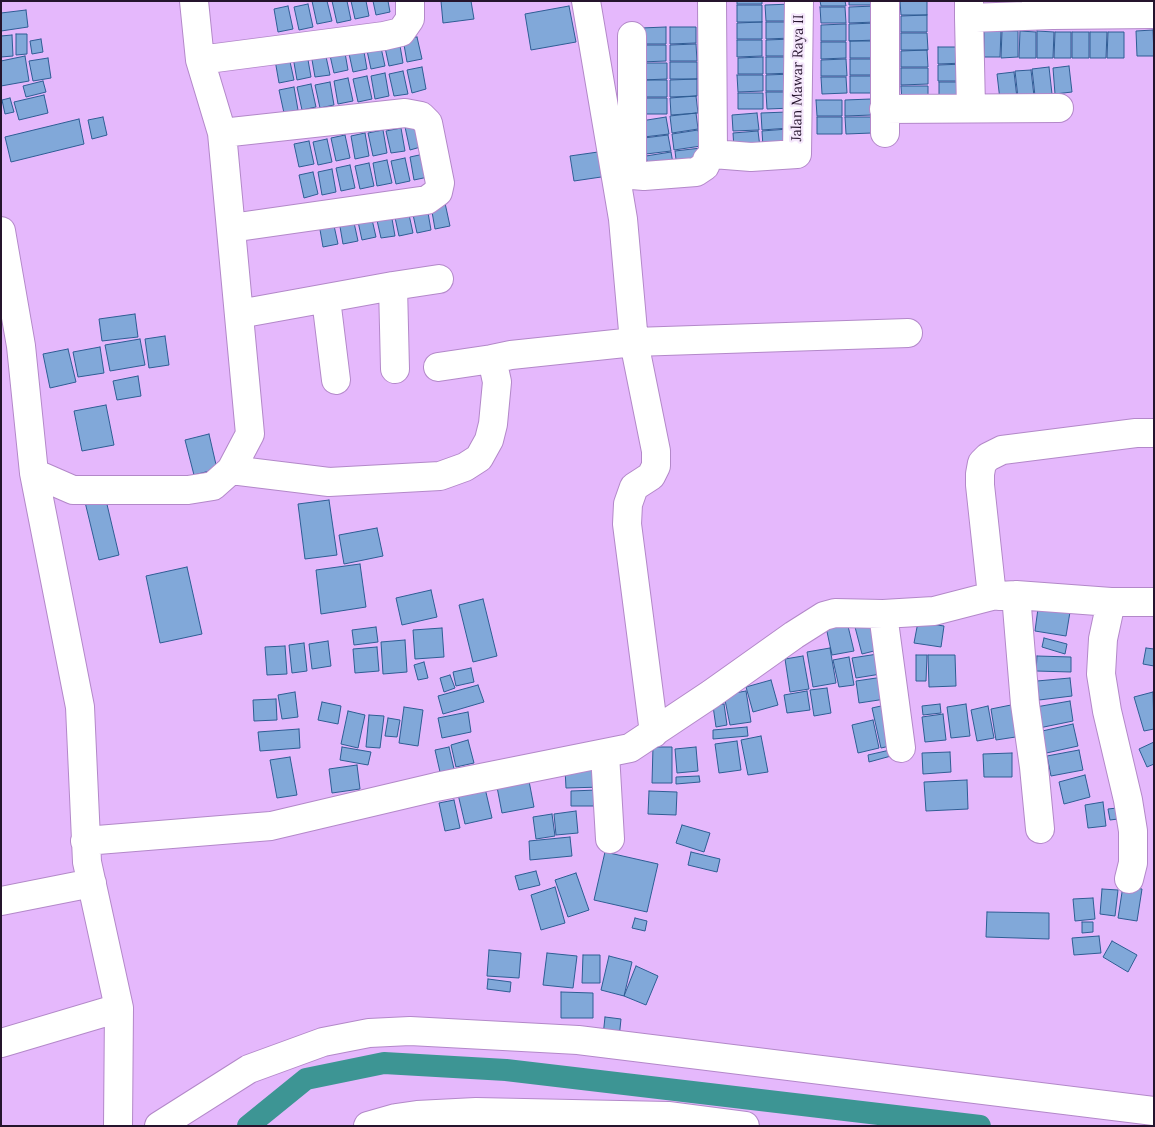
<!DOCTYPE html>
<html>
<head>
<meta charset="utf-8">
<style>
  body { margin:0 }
  #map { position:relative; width:1155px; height:1127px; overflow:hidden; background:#e5b8fc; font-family:Lora,serif }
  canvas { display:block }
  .frame { position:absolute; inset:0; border:2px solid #25142d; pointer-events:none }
</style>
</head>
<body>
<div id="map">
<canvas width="1155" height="1127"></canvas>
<div class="frame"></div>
</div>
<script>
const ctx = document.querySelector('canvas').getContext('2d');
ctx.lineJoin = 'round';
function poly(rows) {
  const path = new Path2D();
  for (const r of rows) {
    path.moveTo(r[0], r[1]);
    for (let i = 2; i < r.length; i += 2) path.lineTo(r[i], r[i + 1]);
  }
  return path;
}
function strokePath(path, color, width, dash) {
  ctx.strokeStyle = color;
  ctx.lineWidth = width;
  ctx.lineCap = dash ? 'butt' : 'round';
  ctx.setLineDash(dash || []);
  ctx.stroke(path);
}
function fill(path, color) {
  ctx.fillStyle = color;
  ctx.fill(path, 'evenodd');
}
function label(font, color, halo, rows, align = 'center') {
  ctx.font = font + ' Lora,serif';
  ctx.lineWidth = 4.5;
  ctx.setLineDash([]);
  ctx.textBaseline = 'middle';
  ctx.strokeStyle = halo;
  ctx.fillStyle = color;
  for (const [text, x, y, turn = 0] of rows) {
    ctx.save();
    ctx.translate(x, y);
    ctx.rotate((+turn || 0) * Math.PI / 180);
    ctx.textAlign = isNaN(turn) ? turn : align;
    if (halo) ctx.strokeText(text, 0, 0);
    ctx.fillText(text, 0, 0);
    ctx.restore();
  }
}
strokePath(poly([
  [248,1126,306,1079,384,1063,506,1070,980,1126]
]), '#3d9594', 22);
const building = poly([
  [312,1,327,1,332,21,317,24,312,1],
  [332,1,347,1,351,20,337,23,332,1],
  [351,1,366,1,369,16,355,19,351,1],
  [373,1,388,1,390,12,376,15,373,1],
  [441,1,471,1,474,19,443,23,441,1],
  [737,1,762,1,762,4,737,4,737,1],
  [820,1,845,1,846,6,821,6,820,1],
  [849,1,875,1,876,5,849,5,849,1],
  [900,1,927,1,927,15,901,15,900,1],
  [308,4,313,27,299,30,294,7,308,4],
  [792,4,792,21,766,21,765,5,792,4],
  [737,5,762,5,762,22,737,22,737,5],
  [288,6,293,29,278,32,274,9,288,6],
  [569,6,576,42,531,50,525,14,569,6],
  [876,6,876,22,849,23,849,7,876,6],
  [820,7,845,7,846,23,821,23,820,7],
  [26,10,28,27,1,31,1,13,26,10],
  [927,15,927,32,901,32,901,16,927,15],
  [762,22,762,39,737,39,737,23,762,22],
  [766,22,792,22,792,38,766,39,766,22],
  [876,23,876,40,849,41,849,24,876,23],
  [846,24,846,41,821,41,821,25,846,24],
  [666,27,666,44,641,44,641,28,666,27],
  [670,27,696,27,696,43,670,44,670,27],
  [1153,30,1154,56,1137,56,1136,31,1153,30],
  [984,31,1001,31,1000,57,984,57,984,31],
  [1002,31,1018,31,1018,57,1001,58,1002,31],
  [1020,31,1036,32,1036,58,1019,58,1020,31],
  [1037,31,1054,32,1053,58,1037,58,1037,31],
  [1055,32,1071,32,1071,58,1054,58,1055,32],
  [1072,32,1089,32,1089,58,1072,58,1072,32],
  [1090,32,1107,32,1106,58,1090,58,1090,32],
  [1108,32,1124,32,1124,58,1107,58,1108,32],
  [901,33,927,33,928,50,901,50,901,33],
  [16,34,27,34,27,54,16,55,16,34],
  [12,35,13,56,1,57,1,36,12,35],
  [417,37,422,59,407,62,403,39,417,37],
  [41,39,43,52,32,54,30,41,41,39],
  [792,39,792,56,766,56,766,40,792,39],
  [399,40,403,63,389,66,384,43,399,40],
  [737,40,762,40,762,56,737,57,737,40],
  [850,41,876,41,876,58,850,58,850,41],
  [821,42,846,42,846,58,821,59,821,42],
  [380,43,385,66,371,69,366,46,380,43],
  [696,44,697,61,670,61,670,45,696,44],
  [641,45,666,45,666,61,641,62,641,45],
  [363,46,367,69,353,72,348,49,363,46],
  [344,47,348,70,334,73,329,51,344,47],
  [938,47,965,47,965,63,938,64,938,47],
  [927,50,928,67,901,67,901,51,927,50],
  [325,52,330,75,315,77,311,54,325,52],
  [307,54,311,77,297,80,293,57,307,54],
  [25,56,29,81,1,86,1,61,25,56],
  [289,57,294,80,279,83,275,60,289,57],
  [763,57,763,74,738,74,738,58,763,57],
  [766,57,793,57,793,73,766,74,766,57],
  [48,58,51,78,33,81,29,61,48,58],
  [846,59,847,76,821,76,821,60,846,59],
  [850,59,876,59,876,75,850,75,850,59],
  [670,62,697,62,697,79,670,79,670,62],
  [641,63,667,63,667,79,642,80,641,63],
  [965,64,965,81,938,81,938,65,965,64],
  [1069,66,1072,92,1055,94,1053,68,1069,66],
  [422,67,426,89,412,93,407,70,422,67],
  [1049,67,1052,94,1035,96,1032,69,1049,67],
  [901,68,928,68,928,84,901,85,901,68],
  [1031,70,1034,96,1018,98,1015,71,1031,70],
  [403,71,408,94,394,96,389,74,403,71],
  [1014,72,1017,98,1000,100,997,74,1014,72],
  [385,73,389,96,375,99,371,76,385,73],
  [793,74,793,91,766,91,766,75,793,74],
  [737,75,763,75,763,91,738,92,737,75],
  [367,76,372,99,358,102,353,79,367,76],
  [850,76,876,76,877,93,850,93,850,76],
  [821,77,846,77,847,93,822,94,821,77],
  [348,78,353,101,338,104,334,81,348,78],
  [697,79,697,96,670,97,670,80,697,79],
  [641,80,667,80,667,97,642,97,641,80],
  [43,81,46,92,26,97,23,86,43,81],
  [330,82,334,105,320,108,315,85,330,82],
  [939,82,965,82,965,98,939,99,939,82],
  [311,84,316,107,302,110,297,87,311,84],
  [901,86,928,86,928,102,902,102,901,86],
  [294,87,298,110,284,113,279,90,294,87],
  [766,92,793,92,793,108,767,109,766,92],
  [738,93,763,93,763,109,738,109,738,93],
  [44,95,48,113,19,120,14,102,44,95],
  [696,96,698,113,671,115,670,98,696,96],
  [10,98,14,112,5,114,2,100,10,98],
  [642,98,667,98,667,114,642,114,642,98],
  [871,99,872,115,845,116,845,100,871,99],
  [816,100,842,100,842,116,817,116,816,100],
  [787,112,789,128,762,130,761,113,787,112],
  [696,113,698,129,672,133,670,116,696,113],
  [757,113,759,130,733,131,732,115,757,113],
  [103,117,107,135,92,139,88,120,103,117],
  [666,117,669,134,644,137,641,121,666,117],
  [817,117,842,117,842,134,817,134,817,117],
  [845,117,872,117,872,133,846,134,845,117],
  [79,119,84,144,11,162,5,137,79,119],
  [419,123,424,146,410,150,405,127,419,123],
  [401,128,405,151,391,153,386,131,401,128],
  [788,129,790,146,763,147,762,131,788,129],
  [383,130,387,153,373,156,368,133,383,130],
  [698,130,701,146,674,150,672,134,698,130],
  [758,131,760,147,734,149,733,133,758,131],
  [365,133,369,156,355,159,351,136,365,133],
  [345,135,350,158,336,161,331,138,345,135],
  [668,135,671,151,646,154,644,138,668,135],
  [327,139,332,162,318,165,313,142,327,139],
  [309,141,314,164,299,167,294,144,309,141],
  [701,148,703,164,677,168,675,151,701,148],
  [605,151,608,176,574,181,570,156,605,151],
  [671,152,674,169,649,172,646,156,671,152],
  [424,154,428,177,414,180,410,157,424,154],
  [405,158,410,181,396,184,391,161,405,158],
  [387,160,392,183,377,186,373,163,387,160],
  [369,163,374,186,360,189,355,166,369,163],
  [350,165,355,188,341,191,336,168,350,165],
  [332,169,336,192,322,195,318,172,332,169],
  [313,172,318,194,304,198,299,175,313,172],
  [445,203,450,226,435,229,431,206,445,203],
  [427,207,431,230,417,233,412,210,427,207],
  [408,210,413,233,399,236,394,213,408,210],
  [391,213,395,236,381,238,376,216,391,213],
  [371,215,376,237,362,240,357,217,371,215],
  [353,218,358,241,343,244,339,221,353,218],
  [333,221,338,244,323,247,319,224,333,221],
  [135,314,138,337,102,341,99,319,135,314],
  [165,336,169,365,149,368,145,339,165,336],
  [140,339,145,365,110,371,105,345,140,339],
  [100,347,104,373,78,377,73,352,100,347],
  [68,349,76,382,50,388,43,354,68,349],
  [138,376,141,396,117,400,113,381,138,376],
  [106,405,114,445,82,451,74,411,106,405],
  [209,434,217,469,194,475,185,440,209,434],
  [105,496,119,555,99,560,85,502,105,496],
  [329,500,337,555,305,559,298,504,329,500],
  [377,528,383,556,344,564,339,535,377,528],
  [360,564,366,607,321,614,316,570,360,564],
  [187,567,202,634,160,643,146,576,187,567],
  [431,590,437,617,402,625,396,598,431,590],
  [483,599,497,656,473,662,459,605,483,599],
  [1039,601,1071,606,1066,636,1035,631,1039,601],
  [879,621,886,648,862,654,855,627,879,621],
  [847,622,854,651,832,655,826,627,847,622],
  [918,622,944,626,941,647,914,643,918,622],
  [376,627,378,642,354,645,352,630,376,627],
  [442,628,444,657,415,659,413,630,442,628],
  [1044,638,1067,644,1065,654,1042,647,1044,638],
  [405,640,407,672,383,674,381,642,405,640],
  [328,641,331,666,312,669,309,644,328,641],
  [304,643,307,671,292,673,289,645,304,643],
  [285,646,287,674,267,675,265,647,285,646],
  [377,647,379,671,355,673,353,649,377,647],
  [830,648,836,683,813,687,807,652,830,648],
  [1146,648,1154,649,1154,666,1143,664,1146,648],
  [884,653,887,673,856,678,852,658,884,653],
  [916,655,927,655,926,681,916,681,916,655],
  [928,655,955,655,956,686,929,687,928,655],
  [803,656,809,689,790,692,785,659,803,656],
  [1037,656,1071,657,1071,672,1036,671,1037,656],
  [849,657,854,685,839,687,833,660,849,657],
  [424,662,428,678,418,680,414,665,424,662],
  [471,668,474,682,456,686,453,672,471,668],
  [450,675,455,688,444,692,440,678,450,675],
  [890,676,892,698,859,703,856,681,890,676],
  [1070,678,1072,696,1039,700,1037,681,1070,678],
  [771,680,778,705,753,712,746,687,771,680],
  [478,685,484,702,443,714,438,696,478,685],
  [827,688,831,713,814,716,810,690,827,688],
  [746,691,751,722,730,725,724,695,746,691],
  [807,691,810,710,787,713,784,695,807,691],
  [295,692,298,717,282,719,278,695,295,692],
  [1153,692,1154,729,1144,731,1134,697,1153,692],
  [276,699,277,720,254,721,253,700,276,699],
  [1070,701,1073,721,1039,728,1036,707,1070,701],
  [322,702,341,706,338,724,318,720,322,702],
  [724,704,727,725,716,727,713,706,724,704],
  [890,704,899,744,881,748,872,708,890,704],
  [940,704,941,713,923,715,922,706,940,704],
  [966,704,970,736,951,738,947,707,966,704],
  [1016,704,1022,736,996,740,991,709,1016,704],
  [988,706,994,738,977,741,971,710,988,706],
  [404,707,423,710,418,746,399,743,404,707],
  [348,711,365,715,358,748,341,744,348,711],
  [468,712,471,732,442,738,438,718,468,712],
  [943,714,946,740,925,742,922,717,943,714],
  [369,715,384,716,380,748,366,747,369,715],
  [388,718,400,720,397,737,385,736,388,718],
  [873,720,879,748,858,753,852,725,873,720],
  [1073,724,1078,746,1042,754,1038,732,1073,724],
  [747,727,748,736,713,739,713,730,747,727],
  [299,729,300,748,260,751,258,732,299,729],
  [761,736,768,772,748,775,741,740,761,736],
  [468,740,474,763,456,767,451,745,468,740],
  [737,741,741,770,719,773,715,744,737,741],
  [1154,742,1154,764,1147,767,1139,749,1154,742],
  [342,747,371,752,368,765,340,760,342,747],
  [449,747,454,769,440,772,435,750,449,747],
  [653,747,672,747,672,783,652,783,653,747],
  [696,747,698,771,677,773,675,749,696,747],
  [890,750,891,756,869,762,868,755,890,750],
  [1079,750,1083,770,1051,776,1047,756,1079,750],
  [950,752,951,772,923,774,922,753,950,752],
  [1012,753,1012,777,984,777,983,754,1012,753],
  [290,757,297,795,277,798,270,760,290,757],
  [357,765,360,789,332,793,329,769,357,765],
  [602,768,603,787,566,788,565,769,602,768],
  [1085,775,1090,797,1064,804,1059,782,1085,775],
  [699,776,700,782,676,784,676,777,699,776],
  [967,780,968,809,926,811,924,782,967,780],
  [529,781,534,807,502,813,497,787,529,781],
  [484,784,492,818,465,824,457,790,484,784],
  [597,790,597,806,571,806,571,791,597,790],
  [649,791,677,792,676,815,648,814,649,791],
  [454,800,460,828,445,831,439,803,454,800],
  [1103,802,1106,826,1088,828,1085,805,1103,802],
  [1117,808,1118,819,1110,820,1108,809,1117,808],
  [576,811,578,833,556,835,554,814,576,811],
  [552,814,555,836,536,839,533,817,552,814],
  [682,825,710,833,704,852,676,843,682,825],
  [570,837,572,856,530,860,529,841,570,837],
  [605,852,658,864,647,912,594,900,605,852],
  [691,852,720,859,717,872,688,865,691,852],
  [536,871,540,885,519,890,515,876,536,871],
  [576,873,589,910,568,917,555,880,576,873],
  [1123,886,1142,889,1137,921,1118,918,1123,886],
  [555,887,565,923,541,930,531,895,555,887],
  [1102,889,1118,890,1115,916,1100,914,1102,889],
  [1093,898,1095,919,1075,921,1073,899,1093,898],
  [987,912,1049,913,1049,939,986,937,987,912],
  [635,918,647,921,645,931,632,928,635,918],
  [1082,922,1093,922,1093,932,1082,933,1082,922],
  [1099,936,1101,953,1074,955,1072,938,1099,936],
  [1112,941,1137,955,1128,972,1103,957,1112,941],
  [489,950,521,953,519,978,487,976,489,950],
  [547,953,577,956,573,988,543,985,547,953],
  [583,955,600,955,600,983,582,983,583,955],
  [609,956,632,962,624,996,601,990,609,956],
  [636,966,658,976,646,1005,624,996,636,966],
  [488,979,511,982,510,992,487,989,488,979],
  [561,992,593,993,593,1018,561,1018,561,992],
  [605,1017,621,1019,619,1038,603,1036,605,1017]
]);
fill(building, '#81a8d9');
strokePath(building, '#2e5d94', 1);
const minor = poly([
  [586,1,623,219,634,342,656,451,656,466,651,476,634,487,628,504,627,524,654,733],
  [712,1,713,154],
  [885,1,885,133],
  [969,1,969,18,1052,15],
  [1036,1,1052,15,1154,14],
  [969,18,971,108],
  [632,36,632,175,644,176,696,172,705,166,707,160,713,154],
  [200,60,384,36,401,32,410,19,410,1],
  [884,109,1059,108],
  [222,133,405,113,421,116,428,123,440,183,438,192,427,200,231,228],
  [713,154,751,157,797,154,799,1],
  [1,231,21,346,34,473,80,707,87,862,119,1008,118,1126],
  [393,286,395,369],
  [326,299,336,380],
  [239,314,393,286,439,279],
  [438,367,492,359,511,355,634,342,908,333],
  [231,470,329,482,440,476,465,467,479,458,489,440,493,424,497,382,492,359],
  [34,473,73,490,188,490,213,486,231,470,250,434,222,133,200,60,194,1],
  [1016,595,1025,704,1034,767,1040,829],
  [999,596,1016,595,1111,602,1154,602],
  [1111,602,1103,639,1101,674,1107,711,1128,800,1133,831,1133,863,1129,879],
  [883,614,901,748],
  [605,754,610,839],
  [85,841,271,826,436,787,630,748,711,694,794,635,824,616,835,613,883,614,934,611,992,596,980,485,980,474,982,463,988,457,1002,450,1136,433,1154,433],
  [1,901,92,883],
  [1,1043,119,1008],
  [159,1126,249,1069,323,1042,369,1033,410,1031,578,1040,1154,1111],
  [368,1126,396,1118,417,1115,476,1112,668,1116,745,1126]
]);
strokePath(minor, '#b388c9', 30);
strokePath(minor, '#fff', 28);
label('14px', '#25142d', '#f5e7fc', [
  ["Jalan Mawar Raya II",798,78,-89]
]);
</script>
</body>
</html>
